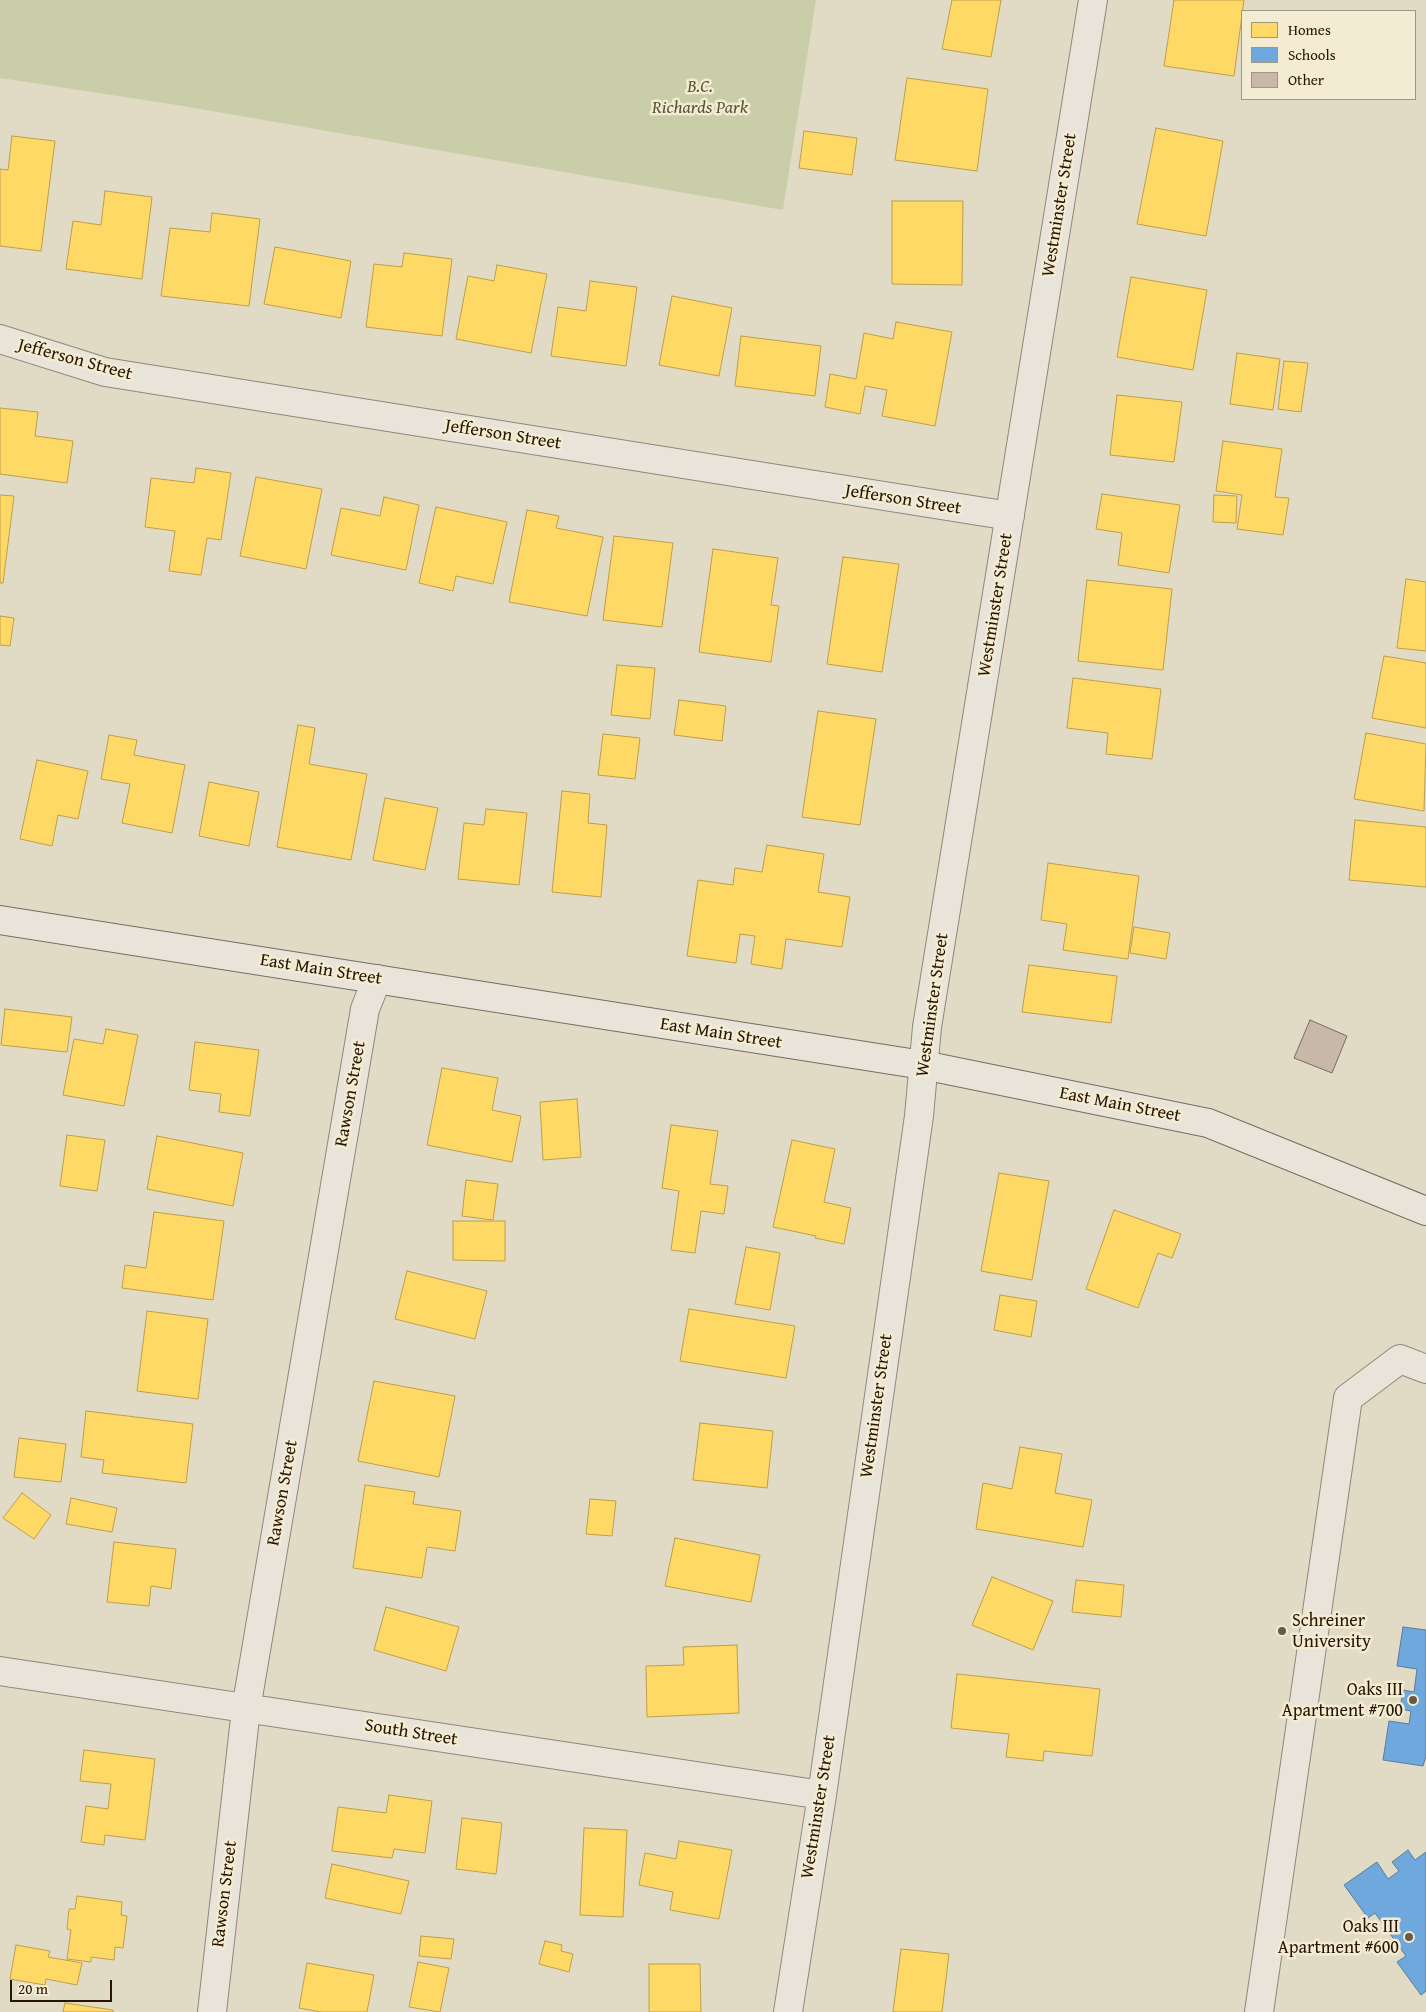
<!DOCTYPE html>
<html>
<head>
<meta charset="utf-8">
<style>
  body { margin:0 }
  #map { position:relative; width:1426px; height:2012px; overflow:hidden; background:#e1dbc6; font-family:"Gentium Book Plus",serif }
  canvas { display:block }
  .legend { position:absolute; left:1241px; top:10px; width:175px; height:90px; box-sizing:border-box; background:#f3ecd3; border:1px solid #a1967f; margin:0; padding:6px 9px; list-style:none; font-size:15px; color:#271501 }
  .legend li { display:flex; align-items:center; gap:10px; height:25px }
  .legend b { width:25px; border:1px solid #a1967f }
  .scale { position:absolute; left:10px; top:1980px; width:102px; height:22px; box-sizing:border-box; border:2px solid #271501; border-top:0; padding-left:6px; font-size:15px; line-height:18px; white-space:nowrap; color:#271501; -webkit-text-stroke:4px #f3ecd3; paint-order:stroke }
</style>
</head>
<body>
<div id="map">
<canvas width="1426" height="2012"></canvas>
<ul class="legend">
<li><b style="height:14px;background:#ffd966"></b>Homes</li>
<li><b style="height:14px;background:#6fa8dc"></b>Schools</li>
<li><b style="height:14px;background:#c7b8a8"></b>Other</li>
</ul>
<div class="scale">20 m</div>
</div>
<script>
const ctx = document.querySelector('canvas').getContext('2d');
ctx.lineJoin = 'round';
function fill(path, color) {
  ctx.fillStyle = color;
  ctx.fill(path, 'evenodd');
}
function poly(rows) {
  const path = new Path2D();
  for (const r of rows) {
    path.moveTo(r[0], r[1]);
    for (let i = 2; i < r.length; i += 2) path.lineTo(r[i], r[i + 1]);
  }
  return path;
}
function strokePath(path, color, width, dash) {
  ctx.strokeStyle = color;
  ctx.lineWidth = width;
  ctx.lineCap = dash ? 'butt' : 'round';
  ctx.setLineDash(dash || []);
  ctx.stroke(path);
}
function label(font, color, halo, rows, align = 'center') {
  ctx.font = font + ' "Gentium Book Plus",serif';
  ctx.lineWidth = 5;
  ctx.setLineDash([]);
  ctx.textBaseline = 'middle';
  ctx.strokeStyle = halo;
  ctx.fillStyle = color;
  for (const [text, x, y, turn = 0] of rows) {
    ctx.save();
    ctx.translate(x, y);
    ctx.rotate((+turn || 0) * Math.PI / 180);
    ctx.textAlign = isNaN(turn) ? turn : align;
    if (halo) ctx.strokeText(text, 0, 0);
    ctx.fillText(text, 0, 0);
    ctx.restore();
  }
}
fill(poly([
  [0,0,816,0,783,210,177,105,0,78]
]), '#c9cea9');
const homes = poly([
  [952,0,1001,0,991,57,942,49,952,0],
  [1174,0,1244,0,1234,76,1164,66,1174,0],
  [907,78,988,89,977,171,895,160,907,78],
  [1156,128,1223,141,1206,236,1137,224,1156,128],
  [804,131,857,138,852,175,799,168,804,131],
  [12,136,55,141,41,251,0,246,0,169,8,170,12,136],
  [105,191,152,197,142,279,66,269,73,221,101,225,105,191],
  [892,201,963,201,962,285,892,284,892,201],
  [212,213,260,219,249,306,161,296,170,228,210,232,212,213],
  [275,247,351,261,341,318,264,304,275,247],
  [404,253,452,259,442,336,366,327,374,264,402,267,404,253],
  [497,265,547,274,531,353,456,339,468,276,494,281,497,265],
  [1131,277,1207,290,1193,370,1117,357,1131,277],
  [590,281,637,287,626,366,551,356,558,307,586,311,590,281],
  [672,296,732,308,719,376,659,365,672,296],
  [896,322,952,332,935,426,882,416,887,390,865,386,860,414,825,407,830,374,856,379,864,333,893,339,896,322],
  [741,336,821,346,815,396,735,386,741,336],
  [1237,353,1280,359,1273,410,1230,404,1237,353],
  [1284,361,1308,363,1301,412,1278,409,1284,361],
  [1117,395,1182,402,1174,462,1110,455,1117,395],
  [0,408,38,412,35,436,73,441,67,483,0,474,0,408],
  [1223,441,1282,449,1275,497,1289,498,1283,535,1237,529,1242,495,1216,491,1223,441],
  [196,468,231,473,221,540,207,538,201,575,169,571,175,531,145,527,151,478,194,483,196,468],
  [256,477,322,489,306,569,240,556,256,477],
  [1102,494,1180,505,1169,573,1118,565,1122,533,1096,529,1102,494],
  [0,495,14,496,3,583,0,583,0,495],
  [1214,495,1237,496,1236,523,1213,522,1214,495],
  [384,497,419,505,406,570,331,555,341,508,380,516,384,497],
  [436,507,507,522,493,584,456,576,453,591,419,583,436,507],
  [527,510,559,516,556,528,603,537,587,616,509,602,527,510],
  [614,536,673,543,662,627,603,620,614,536],
  [713,549,778,558,771,605,779,606,771,662,699,652,713,549],
  [843,557,899,564,882,672,827,664,843,557],
  [1406,579,1426,582,1426,651,1397,648,1406,579],
  [1087,580,1172,589,1163,670,1078,661,1087,580],
  [0,616,14,618,10,646,0,645,0,616],
  [1384,656,1426,663,1426,728,1372,718,1384,656],
  [617,665,655,668,650,719,611,715,617,665],
  [1073,678,1161,689,1152,759,1106,754,1108,733,1067,728,1073,678],
  [679,700,726,706,722,741,674,735,679,700],
  [818,711,876,719,860,825,802,817,818,711],
  [298,725,315,728,309,764,367,774,351,860,277,847,298,725],
  [1366,733,1426,744,1424,811,1354,799,1366,733],
  [603,734,640,738,635,779,598,775,603,734],
  [109,735,137,740,134,755,185,765,172,833,122,823,130,784,101,779,109,735],
  [37,760,88,771,78,819,58,815,52,846,20,839,37,760],
  [209,782,259,792,249,846,199,836,209,782],
  [562,791,590,794,588,823,607,825,601,897,552,892,562,791],
  [385,798,438,808,425,870,373,860,385,798],
  [486,809,527,813,519,885,458,879,464,823,484,825,486,809],
  [1355,820,1426,827,1426,887,1349,880,1355,820],
  [767,845,824,854,818,892,850,897,842,947,786,939,782,969,751,964,755,936,740,934,736,963,687,956,698,880,733,885,735,868,762,872,767,845],
  [1048,863,1139,876,1128,959,1063,950,1067,924,1041,920,1048,863],
  [1134,927,1170,933,1166,959,1130,953,1134,927],
  [1029,965,1117,976,1111,1023,1022,1012,1029,965],
  [5,1009,72,1017,67,1052,1,1045,5,1009],
  [106,1029,138,1035,124,1106,63,1095,74,1039,103,1044,106,1029],
  [195,1042,259,1050,250,1116,219,1112,221,1094,189,1090,195,1042],
  [442,1068,498,1078,492,1110,521,1116,512,1162,427,1145,442,1068],
  [577,1099,581,1157,543,1160,540,1102,577,1099],
  [671,1125,718,1131,710,1184,728,1186,724,1214,701,1211,695,1253,671,1250,679,1191,662,1188,671,1125],
  [67,1135,105,1140,97,1191,60,1186,67,1135],
  [157,1136,243,1153,233,1206,147,1189,157,1136],
  [792,1140,835,1149,824,1202,851,1208,844,1244,815,1238,816,1236,773,1227,792,1140],
  [999,1173,1049,1181,1032,1280,981,1271,999,1173],
  [466,1180,498,1184,493,1220,462,1216,466,1180],
  [1114,1210,1181,1234,1172,1258,1158,1253,1138,1308,1086,1289,1114,1210],
  [154,1212,224,1221,213,1300,122,1288,125,1265,146,1268,154,1212],
  [453,1221,505,1221,505,1261,453,1260,453,1221],
  [746,1247,780,1253,770,1310,735,1304,746,1247],
  [407,1271,487,1291,475,1339,395,1319,407,1271],
  [1000,1295,1037,1301,1031,1337,994,1330,1000,1295],
  [689,1309,795,1326,786,1378,680,1361,689,1309],
  [147,1311,208,1319,198,1399,137,1391,147,1311],
  [374,1381,455,1396,439,1477,358,1461,374,1381],
  [86,1411,193,1424,186,1483,102,1473,104,1460,81,1457,86,1411],
  [700,1423,773,1431,767,1488,693,1480,700,1423],
  [19,1438,66,1444,61,1482,14,1477,19,1438],
  [1020,1447,1062,1454,1055,1493,1092,1500,1083,1547,976,1529,983,1483,1012,1489,1020,1447],
  [365,1485,415,1492,413,1504,461,1511,455,1551,427,1547,422,1578,353,1568,365,1485],
  [22,1493,51,1515,34,1539,3,1518,22,1493],
  [71,1498,117,1508,112,1532,66,1524,71,1498],
  [590,1499,616,1501,612,1536,586,1534,590,1499],
  [675,1538,760,1555,751,1602,665,1586,675,1538],
  [114,1542,176,1549,171,1589,151,1586,149,1606,107,1602,114,1542],
  [992,1577,1053,1601,1033,1650,972,1625,992,1577],
  [1076,1580,1124,1585,1121,1617,1072,1612,1076,1580],
  [386,1607,459,1627,446,1671,374,1650,386,1607],
  [737,1645,739,1713,647,1717,646,1666,684,1665,683,1647,737,1645],
  [957,1674,1100,1689,1092,1756,1044,1751,1043,1761,1006,1757,1009,1734,951,1728,957,1674],
  [84,1750,155,1759,145,1840,105,1835,104,1845,81,1842,86,1806,108,1809,111,1784,80,1781,84,1750],
  [389,1795,432,1801,425,1853,394,1849,392,1858,332,1851,338,1807,386,1813,389,1795],
  [462,1818,502,1823,496,1874,456,1869,462,1818],
  [584,1828,627,1830,623,1917,580,1915,584,1828],
  [679,1841,732,1850,719,1919,670,1910,673,1892,639,1885,645,1853,676,1859,679,1841],
  [332,1864,409,1881,401,1914,325,1898,332,1864],
  [77,1896,122,1902,121,1915,127,1916,123,1948,115,1947,114,1960,91,1957,91,1962,67,1959,71,1930,67,1929,69,1909,75,1909,77,1896],
  [421,1936,454,1939,451,1959,419,1956,421,1936],
  [545,1941,562,1945,561,1951,573,1954,569,1972,539,1964,545,1941],
  [16,1945,50,1951,48,1957,82,1963,77,1985,46,1979,45,1985,10,1979,16,1945],
  [901,1949,949,1954,942,2012,893,2012,901,1949],
  [418,1962,449,1968,440,2012,409,2007,418,1962],
  [307,1963,374,1975,367,2012,321,2012,299,2008,307,1963],
  [649,1964,700,1964,701,2012,649,2012,649,1964],
  [65,2003,113,2010,113,2012,63,2012,65,2003]
]);
fill(homes, '#ffd966');
strokePath(homes, '#be9e48', 1);
const schools = poly([
  [1403,1627,1426,1630,1426,1756,1423,1766,1383,1760,1389,1721,1409,1724,1411,1711,1400,1709,1403,1690,1414,1692,1417,1669,1397,1666,1403,1627],
  [1408,1850,1415,1860,1426,1852,1426,1991,1421,1995,1397,1962,1406,1956,1375,1913,1368,1918,1344,1885,1377,1862,1388,1879,1399,1871,1392,1862,1408,1850]
]);
fill(schools, '#6fa8dc');
strokePath(schools, '#597c9a', 1);
const building = poly([
  [1310,1020,1347,1036,1332,1073,1294,1058,1310,1020]
]);
fill(building, '#c7b8a8');
strokePath(building, '#746e60', 1);
const street = poly([
  [0,339,105,372,1010,516],
  [0,1671,822,1795],
  [212,2012,246,1709,365,1009,377,979],
  [788,2012,822,1795,919,1116,927,1027,1093,0],
  [1259,2012,1348,1398,1400,1359,1426,1369]
]);
const secondary = poly([
  [0,920,923,1065,1208,1123,1426,1211]
]);
strokePath(street, '#8e887b', 30);
strokePath(secondary, '#746e60', 30);
strokePath(street, '#e8e4da', 28);
strokePath(secondary, '#e8e4da', 28);
for (const [x, y, r, color] of [
  [1282,1631,5,"#685a46"],
  [1413,1700,5,"#685a46"],
  [1409,1937,5,"#685a46"]
]) {
  const dot = new Path2D();
  dot.arc(x, y, r, 0, 2 * Math.PI);
  ctx.fillStyle = color;
  ctx.fill(dot);
  strokePath(dot, '#f3ecd3', 2);
}
label('italic 18px', '#595234', '#f3ecd3', [
  ["B.C.",700,87],
  ["Richards Park",700,108]
]);
label('18px', '#271501', '#f3ecd3', [
  ["Westminster Street",1060,205,-81],
  ["Jefferson Street",75,360,15],
  ["Jefferson Street",503,435,9],
  ["Jefferson Street",903,500,9],
  ["Westminster Street",996,605,-81],
  ["East Main Street",321,970,9],
  ["Westminster Street",933,1005,-82],
  ["East Main Street",721,1034,9],
  ["Rawson Street",351,1094,-80],
  ["East Main Street",1120,1105,11],
  ["Westminster Street",877,1406,-82],
  ["Rawson Street",283,1493,-80],
  ["South Street",411,1733,9],
  ["Westminster Street",819,1807,-81],
  ["Rawson Street",225,1894,-83]
]);
label('18px', '#271501', '#f3ecd3', [
  ["Schreiner",1292,1621,"left"],
  ["University",1292,1642,"left"],
  ["Oaks III",1403,1690],
  ["Apartment #700",1403,1711],
  ["Oaks III",1399,1927],
  ["Apartment #600",1399,1948]
], 'right');
</script>
</body>
</html>
